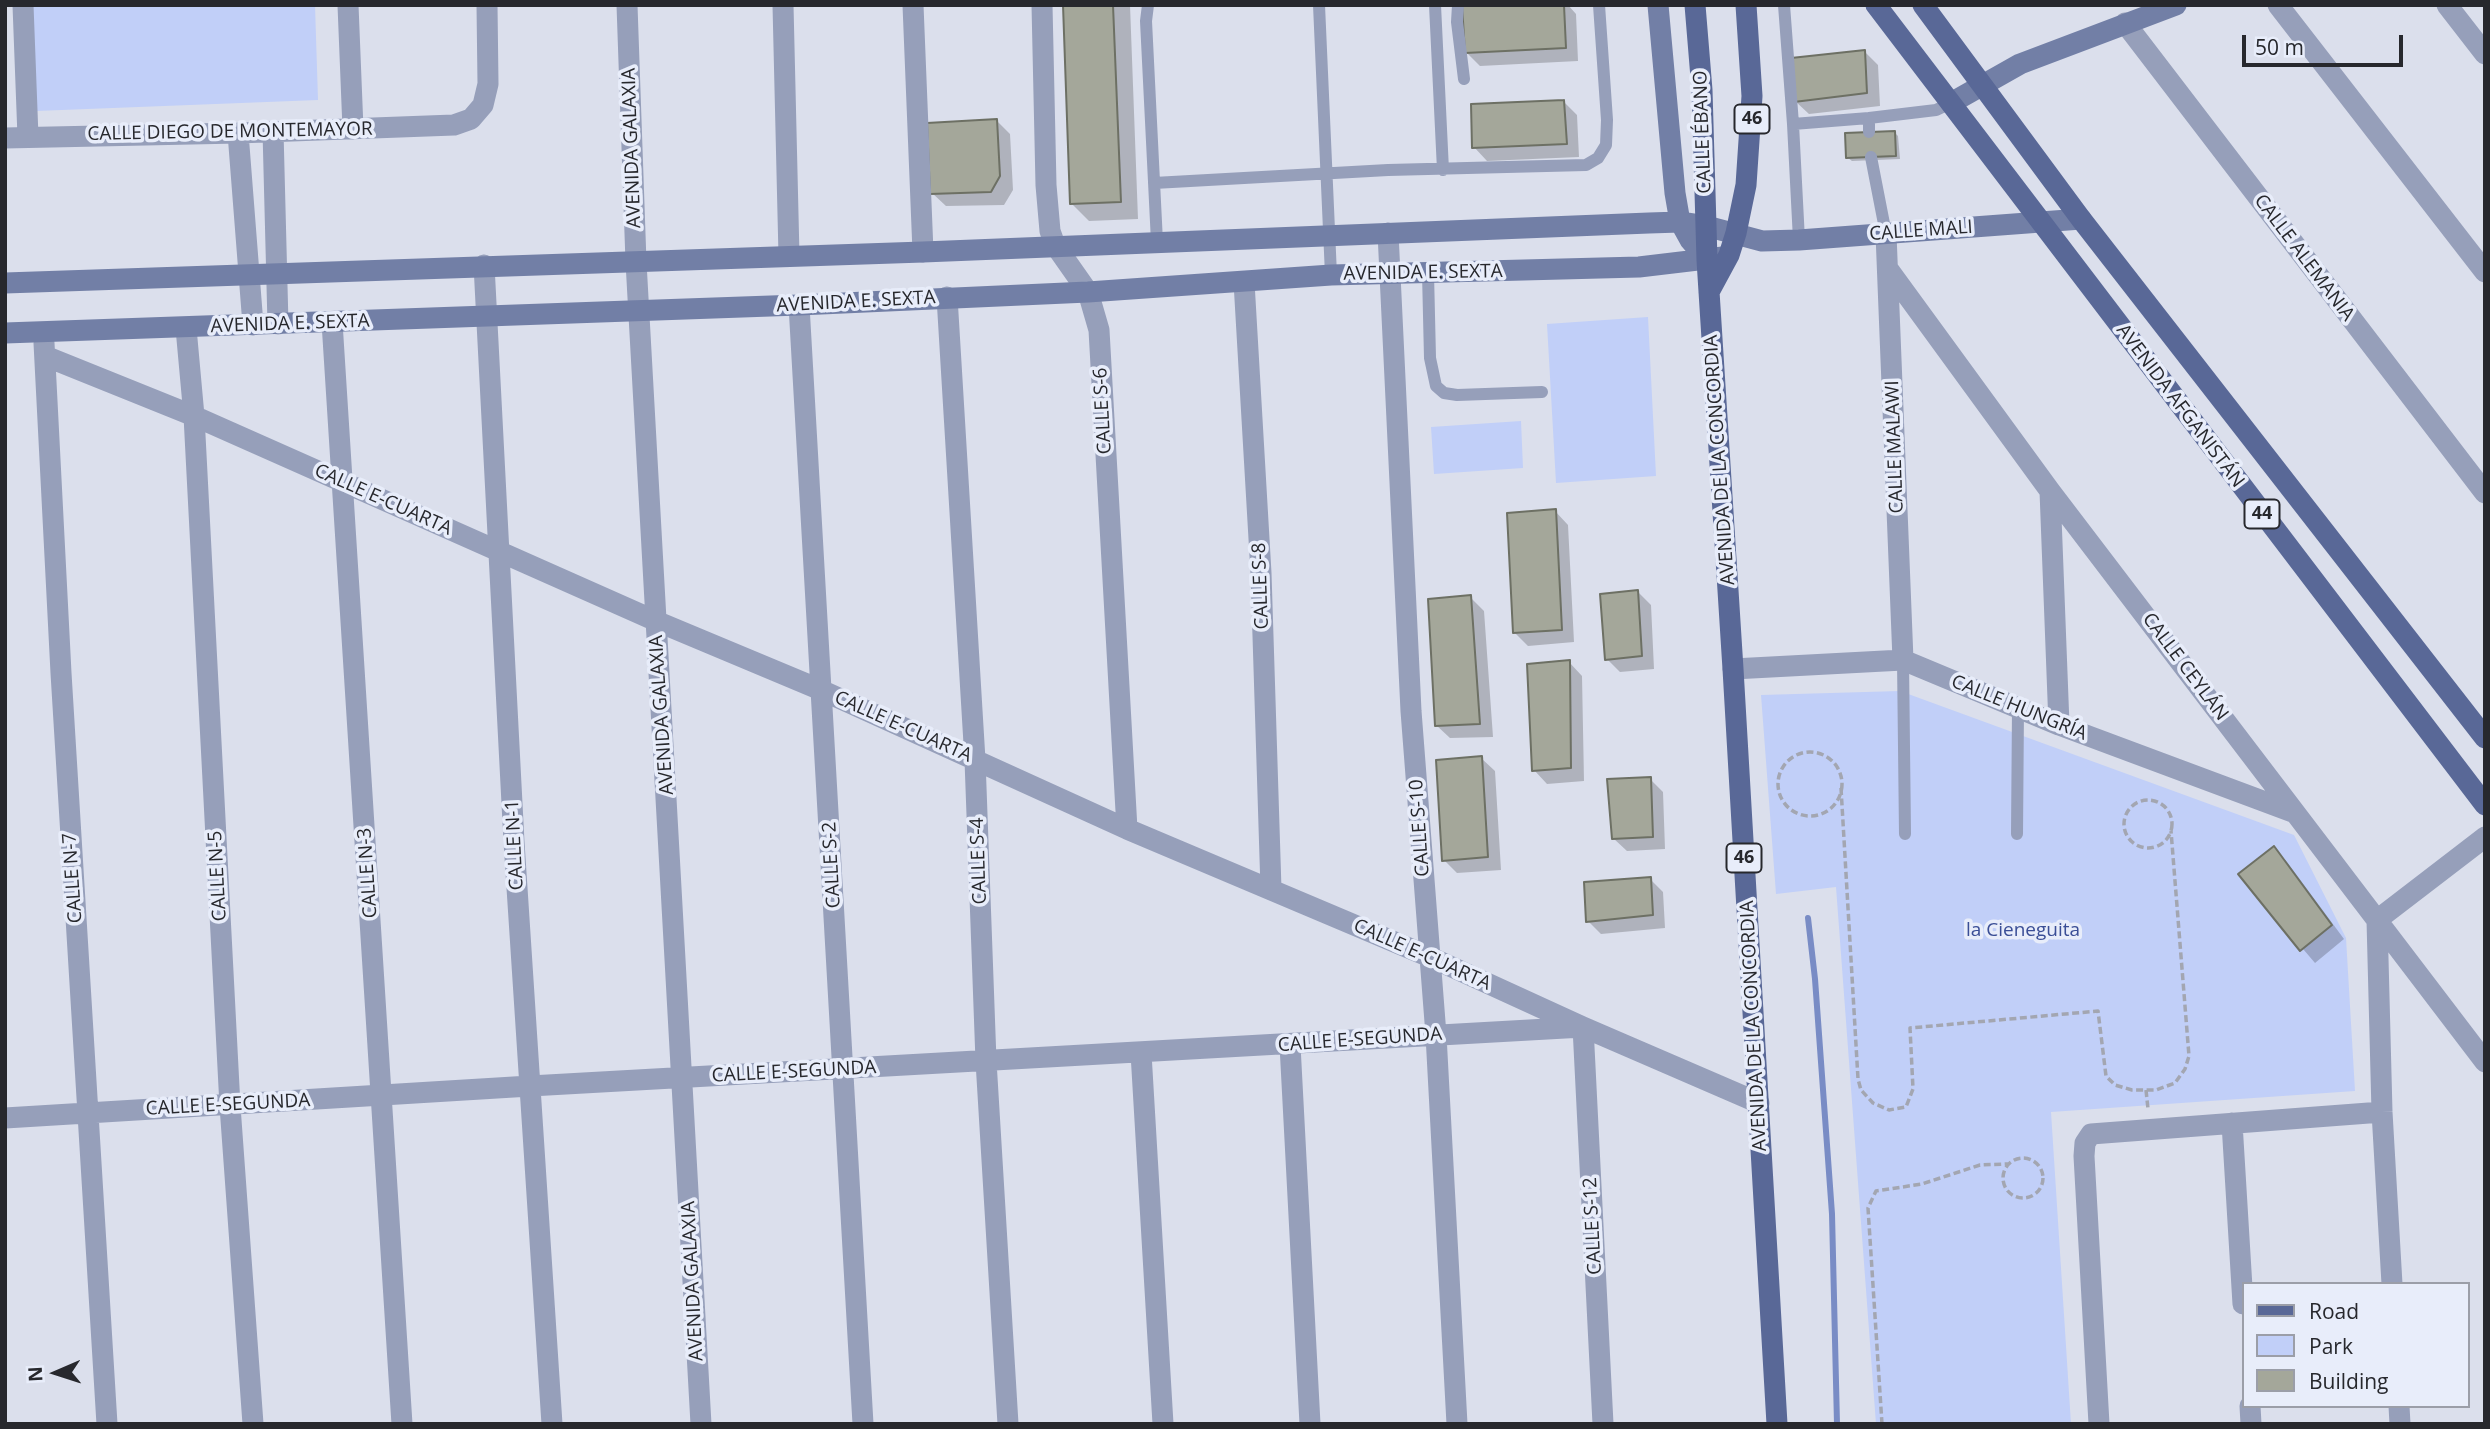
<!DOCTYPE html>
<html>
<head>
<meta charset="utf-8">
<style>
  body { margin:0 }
  #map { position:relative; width:2490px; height:1429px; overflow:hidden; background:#dbdfec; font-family:"Open Sans",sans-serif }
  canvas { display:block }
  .frame { position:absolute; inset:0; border:7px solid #27282d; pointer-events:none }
  .legend { position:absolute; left:2242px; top:1282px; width:228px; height:126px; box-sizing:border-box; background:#e8edfa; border:2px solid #9b9ea8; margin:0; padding:9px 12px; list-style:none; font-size:21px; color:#27282d }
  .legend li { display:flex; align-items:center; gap:14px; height:35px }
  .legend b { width:35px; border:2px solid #9b9ea8 }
  .north { position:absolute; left:21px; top:1338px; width:70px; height:70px; -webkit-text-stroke:5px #e8edfa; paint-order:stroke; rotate:267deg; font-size:19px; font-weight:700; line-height:28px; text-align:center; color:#27282d }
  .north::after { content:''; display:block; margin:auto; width:24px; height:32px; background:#27282d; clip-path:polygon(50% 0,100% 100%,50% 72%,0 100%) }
  .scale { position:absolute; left:2242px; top:35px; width:161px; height:32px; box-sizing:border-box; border:4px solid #27282d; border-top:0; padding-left:9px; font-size:21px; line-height:24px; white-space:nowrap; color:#27282d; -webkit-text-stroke:5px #e8edfa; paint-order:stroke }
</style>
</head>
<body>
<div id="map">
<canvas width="2490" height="1429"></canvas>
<div class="frame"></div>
<ul class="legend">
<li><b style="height:9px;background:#596897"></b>Road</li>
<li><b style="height:19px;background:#c1cff8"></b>Park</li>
<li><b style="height:19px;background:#a4a79a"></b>Building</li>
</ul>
<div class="north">N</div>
<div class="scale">50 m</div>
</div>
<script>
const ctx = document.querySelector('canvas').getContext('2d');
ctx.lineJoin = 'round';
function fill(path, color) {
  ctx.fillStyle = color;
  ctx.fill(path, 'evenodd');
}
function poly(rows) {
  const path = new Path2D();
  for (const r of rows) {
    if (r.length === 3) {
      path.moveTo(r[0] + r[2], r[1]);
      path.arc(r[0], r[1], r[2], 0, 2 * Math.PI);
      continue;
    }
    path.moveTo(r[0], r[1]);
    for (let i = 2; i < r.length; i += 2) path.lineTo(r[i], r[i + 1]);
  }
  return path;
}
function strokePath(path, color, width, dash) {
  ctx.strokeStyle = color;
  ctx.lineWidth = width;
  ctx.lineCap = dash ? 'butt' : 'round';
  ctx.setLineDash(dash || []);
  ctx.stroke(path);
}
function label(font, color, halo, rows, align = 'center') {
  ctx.font = font + ' "Open Sans",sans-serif';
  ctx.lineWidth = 7;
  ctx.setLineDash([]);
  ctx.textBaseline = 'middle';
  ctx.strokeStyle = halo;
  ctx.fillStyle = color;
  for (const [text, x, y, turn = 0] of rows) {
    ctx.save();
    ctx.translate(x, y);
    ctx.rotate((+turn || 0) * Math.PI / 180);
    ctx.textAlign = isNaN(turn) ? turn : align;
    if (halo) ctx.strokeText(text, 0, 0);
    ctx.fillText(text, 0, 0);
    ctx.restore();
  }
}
fill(poly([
  [30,5,315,5,318,100,36,111],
  [1648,317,1656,476,1556,483,1547,324],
  [1521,421,1523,468,1434,474,1431,427],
  [1900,691,2294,835,2346,938,2355,1091,2051,1112,2071,1424,1876,1424,1836,887,1776,894,1761,695]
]), '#c1cff8');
fill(poly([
  [1065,5,1130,5,1138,219,1089,221,1071,203],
  [1484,5,1568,5,1576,14,1578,61,1480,66,1466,52],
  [1865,52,1878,65,1880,106,1809,114,1795,101],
  [1564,102,1577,115,1579,157,1487,161,1474,147],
  [997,121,1010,134,1013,190,1004,205,946,206,932,193],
  [1894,132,1898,136,1900,159,1852,161,1848,158],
  [1555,511,1568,525,1574,642,1528,646,1514,632],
  [1638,592,1651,605,1654,669,1620,672,1607,659],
  [1470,597,1484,611,1493,737,1450,738,1436,725],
  [1569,662,1582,676,1584,781,1547,784,1534,770],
  [1481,758,1495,771,1501,870,1457,873,1444,860],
  [1650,779,1663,792,1665,849,1627,851,1613,838],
  [2274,849,2287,862,2344,939,2315,963,2240,875],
  [1650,879,1663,892,1665,928,1601,934,1588,921]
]), '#0003');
strokePath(poly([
  [1808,918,1815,979,1832,1214,1837,1424]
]), '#798cc5', 6);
const building = poly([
  [1063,5,1113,5,1121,202,1070,204,1063,5],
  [1462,5,1564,5,1566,48,1465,53,1462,5],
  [1865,50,1867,93,1794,102,1791,58,1865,50],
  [1564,100,1567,144,1472,148,1471,104,1564,100],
  [997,119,1000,176,991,192,930,194,927,123,997,119],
  [1895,131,1896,156,1846,158,1845,133,1895,131],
  [1556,509,1562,630,1513,633,1507,513,1556,509],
  [1638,590,1642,656,1605,660,1600,594,1638,590],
  [1471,595,1480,724,1435,726,1428,599,1471,595],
  [1570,660,1571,768,1532,771,1527,664,1570,660],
  [1482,756,1488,857,1442,861,1436,760,1482,756],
  [1651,777,1653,837,1612,839,1607,779,1651,777],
  [2274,846,2332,925,2300,951,2238,874,2274,846],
  [1651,877,1653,915,1586,922,1584,882,1651,877]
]);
fill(building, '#a4a79a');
strokePath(building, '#6d7064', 2);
strokePath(poly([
  [1810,784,32],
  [1841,788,1858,1079,1861,1090,1873,1103,1889,1110,1906,1107,1913,1089,1910,1028,2098,1011,2106,1076,2115,1085,2132,1090,2156,1090,2175,1083,2185,1069,2189,1056,2171,831],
  [2148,824,24],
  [2146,1090,2148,1109],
  [2023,1178,20],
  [1882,1424,1868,1208,1876,1191,1922,1184,1980,1165,2008,1164]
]), '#a3a6b1', 3.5, [7, 3.5]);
strokePath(poly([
  [1148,5,1146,21,1157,242],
  [1319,5,1331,275],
  [1435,5,1443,170],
  [1458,5,1457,22,1464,79],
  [1784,5,1793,124],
  [1869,118,1936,110,1951,103],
  [1871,157,1886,234],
  [1154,183,1388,170,1586,165,1598,158,1606,145,1607,120,1599,5],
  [1799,240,1793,124,1869,118,1869,132],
  [1428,273,1430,358,1436,386,1444,393,1457,395,1542,392],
  [1903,660,1905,834],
  [2017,834,2018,708]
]), '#969fba', 12);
strokePath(poly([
  [23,5,28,137],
  [348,5,353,129],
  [627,5,636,262,701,1424],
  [783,5,789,256],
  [913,5,923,252],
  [1042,5,1046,185,1050,231,1055,245,1088,292,1099,330,1127,829],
  [2278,5,2485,272],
  [2447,5,2485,54],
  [2125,23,2485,493],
  [273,131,278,324],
  [238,133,253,325],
  [5,138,238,133,454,125,471,119,483,105,488,84,487,5],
  [1388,233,1411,711,1436,1035,1457,1424],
  [1886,234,1903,660],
  [484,265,514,842,552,1424],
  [1888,269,2050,491,2485,1062],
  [1244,282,1261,573,1271,889],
  [947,297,975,760,986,1061,1008,1424],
  [799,305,863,1424],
  [332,322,402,1424],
  [186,328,194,416,230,1106,253,1424],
  [44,343,61,673,107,1424],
  [45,356,194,416,656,621,821,690,1127,829,1430,957,1583,1027,1759,1103],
  [2050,491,2059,725],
  [1733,669,1903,660,2059,725,2295,813],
  [2377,920,2382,1112,2392,1284],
  [2377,920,2485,837],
  [1290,1045,1310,1424],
  [1141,1053,1163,1424],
  [5,1118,530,1086,1583,1027,1603,1424],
  [2232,1123,2243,1304],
  [2250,1406,2251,1424],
  [2399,1406,2400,1424],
  [2099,1424,2084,1156,2085,1143,2091,1134,2382,1112]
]), '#969fba', 21);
strokePath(poly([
  [1658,5,1675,193,1680,222,1690,240,1707,260],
  [1951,103,2020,64,2176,5],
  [5,283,923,252,1649,223,1680,222,1706,226,1762,241,1799,240,2081,219],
  [5,333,799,305,1088,292,1331,275,1639,267,1723,257]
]), '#727fa6', 21);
strokePath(poly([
  [1695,5,1702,90,1707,260,1733,669,1777,1424],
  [1876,5,2485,805],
  [1923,5,2081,219,2485,738],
  [1709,292,1729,255,1736,233,1746,185,1752,96,1746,5]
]), '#596897', 21);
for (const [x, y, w] of [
  [1752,119,35],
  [2262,514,35],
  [1744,858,35]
]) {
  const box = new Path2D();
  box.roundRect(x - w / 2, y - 14.5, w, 29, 5);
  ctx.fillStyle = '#e8edfa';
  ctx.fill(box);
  strokePath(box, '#27282d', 2);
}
label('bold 18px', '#27282d', null, [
  ["46",1752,119],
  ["44",2262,514],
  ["46",1744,858]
]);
label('19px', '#27282d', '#e8edfa', [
  ["CALLE DIEGO DE MONTEMAYOR",230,132,-1],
  ["CALLE ÉBANO",1703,132,-92],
  ["AVENIDA GALAXIA",632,148,-92],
  ["CALLE MALI",1921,231,-4],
  ["CALLE ALEMANIA",2304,258,53],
  ["AVENIDA E. SEXTA",1423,273,-1],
  ["AVENIDA E. SEXTA",856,302,-3],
  ["AVENIDA E. SEXTA",290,324,-2],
  ["AVENIDA AFGANISTÁN",2180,406,53],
  ["CALLE S-6",1103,411,-93],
  ["CALLE MALAWI",1895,447,-92],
  ["AVENIDA DE LA CONCORDIA",1720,460,-94],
  ["CALLE E-CUARTA",383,500,24],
  ["CALLE S-8",1261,586,-92],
  ["CALLE CEYLÁN",2185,667,53],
  ["CALLE HUNGRÍA",2019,708,22],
  ["AVENIDA GALAXIA",662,715,-94],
  ["CALLE E-CUARTA",903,727,24],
  ["CALLE S-10",1420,828,-94],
  ["CALLE N-1",515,845,-93],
  ["CALLE S-4",979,861,-92],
  ["CALLE S-2",832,865,-93],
  ["CALLE N-3",368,873,-94],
  ["CALLE N-5",218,876,-93],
  ["CALLE N-7",73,878,-94],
  ["CALLE E-CUARTA",1422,955,24],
  ["AVENIDA DE LA CONCORDIA",1754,1026,-93],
  ["CALLE E-SEGUNDA",1360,1040,-4],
  ["CALLE E-SEGUNDA",794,1072,-3],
  ["CALLE E-SEGUNDA",228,1105,-3],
  ["CALLE S-12",1593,1226,-93],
  ["AVENIDA GALAXIA",693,1281,-93]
]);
label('19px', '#3a4e96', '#e8edfa', [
  ["la Cieneguita",2023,931]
]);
</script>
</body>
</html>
